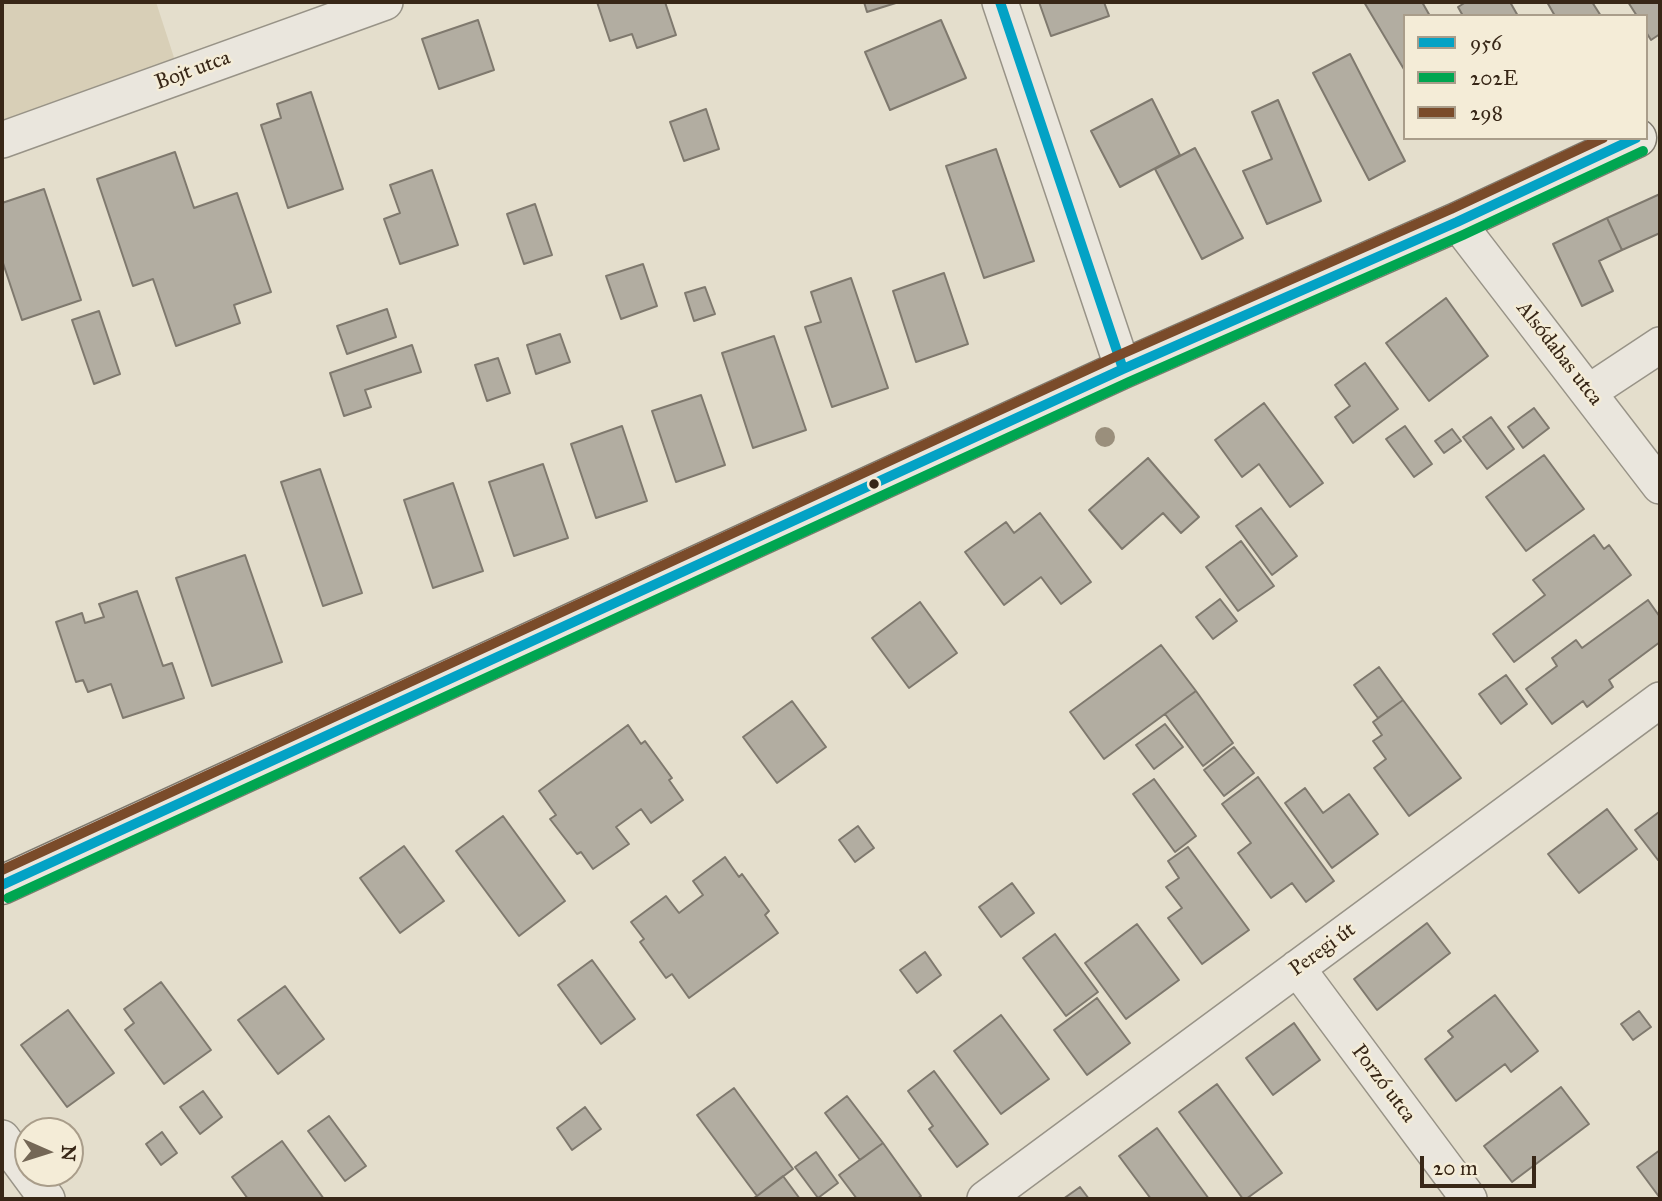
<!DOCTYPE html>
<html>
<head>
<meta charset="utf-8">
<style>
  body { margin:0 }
  #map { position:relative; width:1662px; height:1201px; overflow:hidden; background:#e4decc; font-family:"IM FELL Great Primer",serif }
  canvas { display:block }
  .frame { position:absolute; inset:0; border:4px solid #382717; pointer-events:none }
  .legend { position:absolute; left:1403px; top:14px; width:245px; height:126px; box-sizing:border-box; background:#f4ecd7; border:2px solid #a99d8a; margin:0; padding:9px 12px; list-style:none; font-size:21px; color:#382717 }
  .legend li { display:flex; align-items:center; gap:14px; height:35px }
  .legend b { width:35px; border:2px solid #a99d8a }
  .north { position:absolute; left:14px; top:1117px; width:70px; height:70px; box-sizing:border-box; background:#f4ecd7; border:2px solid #a99d8a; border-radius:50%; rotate:93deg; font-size:19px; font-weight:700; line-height:28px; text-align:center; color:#382717 }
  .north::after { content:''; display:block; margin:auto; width:24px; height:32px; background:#746756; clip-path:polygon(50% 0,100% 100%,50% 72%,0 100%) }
  .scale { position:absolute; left:1420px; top:1156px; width:116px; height:32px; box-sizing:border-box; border:4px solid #382717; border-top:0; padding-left:9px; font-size:21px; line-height:24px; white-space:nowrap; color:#382717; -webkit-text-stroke:5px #f4ecd7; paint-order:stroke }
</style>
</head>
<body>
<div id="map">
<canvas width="1662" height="1201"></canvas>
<div class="frame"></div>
<ul class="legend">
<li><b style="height:9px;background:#03a2c5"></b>956</li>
<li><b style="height:9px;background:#00a651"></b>202E</li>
<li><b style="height:9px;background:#7a4b2a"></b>298</li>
</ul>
<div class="north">N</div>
<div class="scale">20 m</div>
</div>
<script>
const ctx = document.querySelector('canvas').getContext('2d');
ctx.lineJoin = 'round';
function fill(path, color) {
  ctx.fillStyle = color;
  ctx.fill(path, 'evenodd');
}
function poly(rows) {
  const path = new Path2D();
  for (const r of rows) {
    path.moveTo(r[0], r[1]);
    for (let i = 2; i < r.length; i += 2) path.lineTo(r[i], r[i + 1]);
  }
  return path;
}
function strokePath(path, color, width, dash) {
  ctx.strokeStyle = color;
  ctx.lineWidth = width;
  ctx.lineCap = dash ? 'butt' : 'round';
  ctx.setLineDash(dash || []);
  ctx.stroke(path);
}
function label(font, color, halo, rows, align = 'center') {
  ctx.font = font + ' "IM FELL Great Primer",serif';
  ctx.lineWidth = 5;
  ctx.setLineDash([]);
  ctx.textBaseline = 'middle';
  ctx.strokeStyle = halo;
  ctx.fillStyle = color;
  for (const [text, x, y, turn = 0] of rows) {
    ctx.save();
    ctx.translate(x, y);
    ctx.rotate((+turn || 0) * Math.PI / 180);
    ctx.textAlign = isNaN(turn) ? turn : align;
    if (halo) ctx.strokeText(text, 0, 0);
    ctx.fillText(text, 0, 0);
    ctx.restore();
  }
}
fill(poly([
  [2,2,156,2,180,76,2,140]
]), '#d8cfb7');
const building = poly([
  [597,2,665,2,676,35,637,48,632,34,610,41,597,2],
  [864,2,899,2,867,12,864,2],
  [1039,2,1104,2,1109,16,1051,36,1039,2],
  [1364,2,1422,2,1430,16,1405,16,1405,71,1364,2],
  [1466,2,1510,2,1518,16,1463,16,1458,7,1466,2],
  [1547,2,1592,2,1601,16,1555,16,1547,2],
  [1628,2,1660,2,1660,34,1651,40,1646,32,1646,16,1637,16,1628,2],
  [478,20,494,70,439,89,422,39,478,20],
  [941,20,966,78,890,110,865,52,941,20],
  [1350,54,1405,161,1369,180,1313,73,1350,54],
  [311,92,343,189,288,208,261,125,281,118,277,104,311,92],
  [1152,99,1180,155,1120,187,1091,131,1152,99],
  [1278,100,1321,201,1267,224,1243,171,1272,159,1252,112,1278,100],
  [706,109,719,149,684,161,670,122,706,109],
  [1195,148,1243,238,1202,259,1155,169,1195,148],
  [996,149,1034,261,984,278,946,166,996,149],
  [175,152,194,208,237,193,271,292,234,305,240,323,176,346,153,279,133,286,97,179,175,152],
  [432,170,458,245,400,264,384,219,400,213,390,185,432,170],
  [44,189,81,300,22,320,2,260,2,203,44,189],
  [1660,194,1660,233,1622,250,1607,218,1660,194],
  [535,204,552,255,524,264,507,214,535,204],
  [1607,218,1622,250,1599,261,1613,291,1582,306,1553,244,1607,218],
  [643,264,657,306,621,319,606,276,643,264],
  [944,273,968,344,916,362,893,291,944,273],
  [851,278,888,388,832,407,805,327,821,322,811,292,851,278],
  [705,287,715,314,694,321,685,293,705,287],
  [1446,298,1488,356,1429,401,1386,343,1446,298],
  [387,309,396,337,347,354,337,326,387,309],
  [99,311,120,374,94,384,72,320,99,311],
  [560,334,570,362,536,374,527,345,560,334],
  [774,336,806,430,753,448,722,353,774,336],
  [412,345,421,372,365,390,371,407,344,416,330,373,412,345],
  [498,358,510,393,487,401,475,365,498,358],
  [1365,363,1398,409,1353,443,1335,417,1350,406,1335,385,1365,363],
  [701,395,725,465,676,482,652,411,701,395],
  [1264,403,1323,483,1290,507,1259,464,1242,477,1215,440,1264,403],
  [1534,408,1549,428,1523,448,1508,427,1534,408],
  [1491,417,1514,449,1487,469,1463,437,1491,417],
  [622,426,647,501,596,518,571,444,622,426],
  [1405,426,1432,464,1414,477,1386,439,1405,426],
  [1452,429,1461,441,1444,453,1435,441,1452,429],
  [1544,455,1584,509,1526,551,1486,497,1544,455],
  [1148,458,1199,517,1181,533,1163,513,1122,549,1089,510,1148,458],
  [543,464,568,538,514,556,489,482,543,464],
  [320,469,362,593,323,606,281,482,320,469],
  [453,483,483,571,433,588,404,500,453,483],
  [1261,508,1297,556,1272,575,1236,526,1261,508],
  [1040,513,1091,582,1061,604,1041,577,1004,605,965,552,1006,522,1014,533,1040,513],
  [1594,535,1604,549,1609,545,1631,575,1514,662,1493,634,1545,595,1533,580,1594,535],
  [1241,541,1274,586,1238,611,1206,567,1241,541],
  [245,555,282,662,212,686,176,578,245,555],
  [137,591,163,666,172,663,184,698,123,718,111,684,88,692,83,680,76,682,56,622,82,613,85,623,104,617,99,604,137,591],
  [1220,599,1237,621,1213,639,1196,617,1220,599],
  [1648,600,1660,617,1660,642,1609,680,1613,687,1587,707,1583,701,1552,724,1526,689,1557,666,1552,658,1576,640,1582,648,1648,600],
  [920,602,957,653,909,688,872,638,920,602],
  [1161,645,1196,691,1104,759,1070,712,1161,645],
  [1379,667,1403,700,1378,718,1354,685,1379,667],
  [1506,675,1527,704,1501,724,1479,694,1506,675],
  [1196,691,1233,743,1203,766,1165,714,1196,691],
  [1403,700,1461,778,1409,816,1374,768,1386,759,1373,741,1382,735,1373,722,1403,700],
  [792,701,826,747,777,783,743,737,792,701],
  [1165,724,1183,747,1154,769,1136,745,1165,724],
  [628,725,641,744,645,741,672,778,669,780,683,800,651,823,641,809,616,827,629,844,593,869,581,852,577,854,550,819,556,815,539,791,628,725],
  [1234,747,1254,773,1224,796,1204,770,1234,747],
  [1258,777,1334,881,1306,902,1292,883,1271,898,1238,853,1251,843,1222,804,1258,777],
  [1154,779,1196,836,1175,852,1133,794,1154,779],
  [1305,788,1323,813,1349,794,1378,834,1332,868,1285,803,1305,788],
  [1607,809,1637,849,1579,893,1548,854,1607,809],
  [1659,812,1660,858,1658,860,1635,830,1659,812],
  [503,816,565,901,519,936,456,851,503,816],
  [858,826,874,848,855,862,839,840,858,826],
  [404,846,444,901,400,933,360,878,404,846],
  [1188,847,1249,930,1202,964,1168,918,1182,908,1166,887,1179,878,1168,861,1188,847],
  [725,857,739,877,742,874,769,911,765,915,778,933,689,998,672,974,666,978,640,942,644,939,631,922,666,896,679,913,703,895,693,881,725,857],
  [1012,883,1034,913,1001,937,979,907,1012,883],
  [1427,923,1450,953,1377,1010,1354,979,1427,923],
  [1137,924,1179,980,1126,1019,1085,963,1137,924],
  [1055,934,1098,992,1066,1016,1023,958,1055,934],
  [925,952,941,975,917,993,900,970,925,952],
  [592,960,635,1019,601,1044,558,985,592,960],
  [161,982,211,1050,164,1084,125,1030,134,1023,124,1009,161,982],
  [285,986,324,1039,278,1074,238,1020,285,986],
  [1495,995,1538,1051,1511,1072,1505,1064,1456,1101,1425,1059,1453,1037,1448,1031,1495,995],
  [1097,998,1130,1043,1087,1075,1054,1030,1097,998],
  [68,1010,114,1073,67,1107,21,1045,68,1010],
  [1639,1011,1651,1027,1633,1040,1621,1024,1639,1011],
  [1001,1015,1049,1079,1001,1114,954,1051,1001,1015],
  [1294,1023,1320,1060,1273,1095,1246,1058,1294,1023],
  [934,1071,988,1144,957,1167,929,1129,933,1126,908,1091,934,1071],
  [1217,1084,1282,1173,1246,1199,1243,1199,1179,1112,1217,1084],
  [1561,1087,1589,1124,1512,1182,1484,1146,1561,1087],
  [734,1088,793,1169,757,1196,697,1115,734,1088],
  [203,1091,222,1117,200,1134,180,1107,203,1091],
  [847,1096,883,1143,860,1160,825,1113,847,1096],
  [585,1107,601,1129,572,1150,557,1128,585,1107],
  [329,1116,366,1166,345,1181,308,1131,329,1116],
  [1157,1128,1209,1199,1151,1199,1119,1156,1157,1128],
  [162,1132,177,1153,161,1165,146,1144,162,1132],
  [282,1141,324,1199,248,1199,232,1177,282,1141],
  [883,1143,921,1196,917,1199,857,1199,839,1175,883,1143],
  [1660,1150,1660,1198,1637,1167,1660,1150],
  [816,1152,838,1183,818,1198,795,1167,816,1152],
  [783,1176,800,1199,752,1199,757,1196,783,1176],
  [1080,1187,1089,1199,1063,1199,1080,1187]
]);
fill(building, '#b2ada1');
strokePath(building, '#7f796e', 2);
const street = poly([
  [1000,2,1123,369],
  [2,140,385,2],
  [1457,222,1660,486],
  [1589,392,1660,345],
  [1297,968,1469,1199],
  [2,1138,47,1199],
  [985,1199,1660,700]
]);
const secondary = poly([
  [2,885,1123,369,1457,222,1637,138]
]);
strokePath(street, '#989387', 38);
strokePath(secondary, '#7f796e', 41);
strokePath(street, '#eae6dd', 35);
strokePath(secondary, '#eae6dd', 38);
strokePath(poly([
  [1000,2,1123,369],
  [2,885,1123,369,1457,222,1636,138]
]), '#03a2c5', 10);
strokePath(poly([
  [8,898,1129,382,1463,235,1643,151]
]), '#00a651', 10);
strokePath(poly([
  [2,870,1117,356,1451,209,1603,138]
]), '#7a4b2a', 10);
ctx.fillStyle = '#9a8f7c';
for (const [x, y] of [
  [1105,437]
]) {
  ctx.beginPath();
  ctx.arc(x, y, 10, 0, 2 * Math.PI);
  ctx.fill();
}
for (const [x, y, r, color] of [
  [874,484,6,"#382717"]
]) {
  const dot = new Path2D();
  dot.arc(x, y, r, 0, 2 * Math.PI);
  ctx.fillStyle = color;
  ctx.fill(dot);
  strokePath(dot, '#f4ecd7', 2.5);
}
label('21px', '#382717', '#f4ecd7', [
  ["Bojt utca",193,71,-20],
  ["Alsódabas utca",1559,354,52],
  ["Peregi út",1323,950,-36],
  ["Porzó utca",1383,1084,53]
]);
</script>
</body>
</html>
